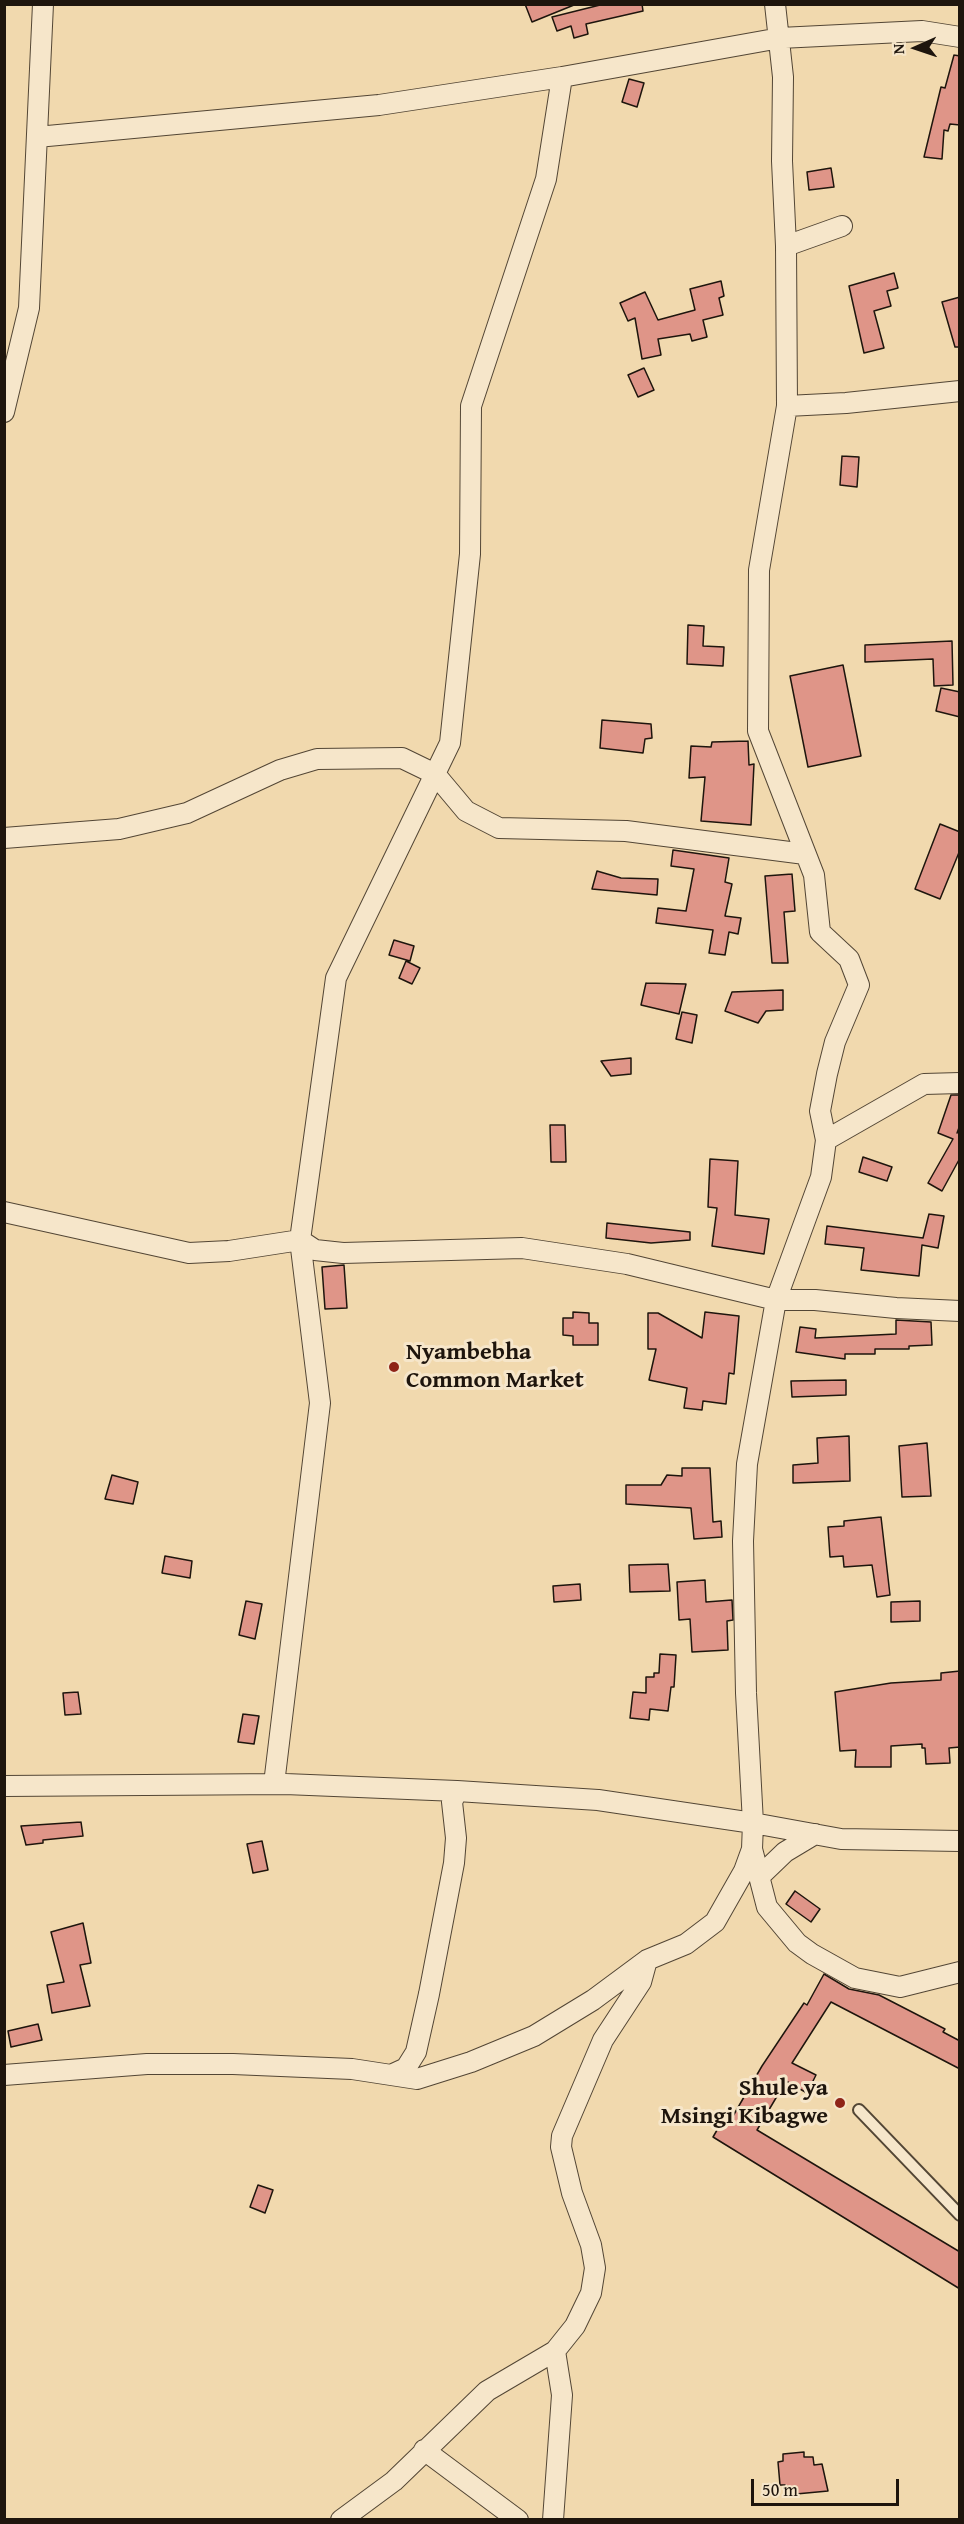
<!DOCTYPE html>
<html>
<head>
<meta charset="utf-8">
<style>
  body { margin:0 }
  #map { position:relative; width:964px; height:2524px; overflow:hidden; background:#f1d9ae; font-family:"Gentium Book Plus",serif }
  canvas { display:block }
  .frame { position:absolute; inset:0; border:6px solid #1e150d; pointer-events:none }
  .north { position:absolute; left:886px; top:18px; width:60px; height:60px; -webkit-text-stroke:4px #f6e6ca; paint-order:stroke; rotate:267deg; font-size:16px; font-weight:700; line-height:24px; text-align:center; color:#1e150d }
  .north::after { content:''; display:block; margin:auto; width:21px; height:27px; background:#1e150d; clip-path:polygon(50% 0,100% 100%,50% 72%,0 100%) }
  .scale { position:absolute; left:751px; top:2479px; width:148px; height:27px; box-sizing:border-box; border:3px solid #1e150d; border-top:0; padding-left:8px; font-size:18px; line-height:21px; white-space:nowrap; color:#1e150d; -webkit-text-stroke:4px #f6e6ca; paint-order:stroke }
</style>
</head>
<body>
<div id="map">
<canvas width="964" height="2524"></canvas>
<div class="frame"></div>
<div class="north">N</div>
<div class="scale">50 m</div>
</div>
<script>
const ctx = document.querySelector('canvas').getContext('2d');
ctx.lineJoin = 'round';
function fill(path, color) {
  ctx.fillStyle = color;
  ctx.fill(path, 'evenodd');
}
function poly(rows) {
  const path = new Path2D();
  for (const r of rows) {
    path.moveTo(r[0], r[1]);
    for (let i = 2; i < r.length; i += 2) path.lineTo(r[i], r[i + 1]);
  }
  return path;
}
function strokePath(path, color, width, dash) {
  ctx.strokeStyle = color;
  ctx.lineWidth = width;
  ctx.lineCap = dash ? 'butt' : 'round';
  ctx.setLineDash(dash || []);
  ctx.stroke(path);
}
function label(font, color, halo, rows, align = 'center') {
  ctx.font = font + ' "Gentium Book Plus",serif';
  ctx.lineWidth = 6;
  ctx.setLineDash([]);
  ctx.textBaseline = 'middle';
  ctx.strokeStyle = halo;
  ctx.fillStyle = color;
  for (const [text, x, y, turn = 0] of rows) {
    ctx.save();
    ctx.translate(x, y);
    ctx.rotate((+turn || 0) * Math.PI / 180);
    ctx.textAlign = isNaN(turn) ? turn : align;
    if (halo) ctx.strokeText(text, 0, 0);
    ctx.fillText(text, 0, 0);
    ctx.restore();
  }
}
const building = poly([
  [525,4,574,4,574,5,532,22,525,4],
  [604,4,642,4,643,11,586,24,588,34,574,38,571,26,557,31,552,17,604,4],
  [954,55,960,56,960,125,950,124,948,131,944,130,942,159,924,157,941,87,945,88,954,55],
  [629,79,644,83,637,107,622,102,629,79],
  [831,168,834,187,809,190,807,172,831,168],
  [894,273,898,288,887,291,891,306,874,311,884,348,864,353,849,286,894,273],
  [721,281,724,296,719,298,723,315,703,320,707,337,692,341,690,334,658,339,661,355,642,359,635,318,628,321,620,303,645,292,658,320,695,310,690,289,721,281],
  [960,297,960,347,955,347,942,302,960,297],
  [644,368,654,390,638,397,628,375,644,368],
  [842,456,859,457,857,487,840,485,842,456],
  [688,625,704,626,703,646,724,647,723,666,687,664,688,625],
  [952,641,953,685,934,686,933,659,865,662,865,645,952,641],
  [843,665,861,756,808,767,790,676,843,665],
  [941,688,960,692,960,717,936,711,941,688],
  [602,720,651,724,652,738,645,739,643,753,600,748,602,720],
  [748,741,749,765,754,764,751,825,701,821,705,777,689,778,691,746,711,747,712,742,748,741],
  [940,824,960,832,960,850,940,899,915,889,940,824],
  [673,850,729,858,725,882,732,884,725,916,741,918,738,934,729,932,725,955,709,953,713,930,656,923,658,908,686,911,694,869,671,866,673,850],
  [597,871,621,878,658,879,657,895,592,889,597,871],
  [792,874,795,911,784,912,788,963,772,963,765,876,792,874],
  [394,940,414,946,410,961,389,955,394,940],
  [406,961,420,968,412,984,399,978,406,961],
  [646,983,686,984,679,1014,641,1005,646,983],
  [783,990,783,1010,766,1011,758,1023,725,1011,732,992,783,990],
  [682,1012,697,1015,692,1043,676,1039,682,1012],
  [631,1058,631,1074,611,1076,601,1061,631,1058],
  [951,1095,960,1095,960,1125,957,1133,960,1128,960,1158,942,1191,928,1183,953,1139,938,1133,951,1095],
  [550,1125,565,1125,566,1162,551,1162,550,1125],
  [863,1157,892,1167,887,1181,859,1172,863,1157],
  [710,1159,738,1161,735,1215,769,1219,764,1254,712,1246,717,1208,708,1207,710,1159],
  [929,1214,944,1216,938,1248,922,1245,919,1276,861,1270,864,1248,825,1244,827,1226,923,1238,929,1214],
  [607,1223,690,1232,690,1240,651,1243,606,1238,607,1223],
  [344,1265,347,1308,325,1309,322,1267,344,1265],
  [573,1312,589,1313,589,1323,598,1323,598,1345,573,1345,573,1336,563,1335,563,1318,573,1318,573,1312],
  [705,1312,739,1316,734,1374,729,1373,726,1404,703,1401,702,1410,684,1408,687,1388,649,1380,656,1349,648,1349,648,1313,658,1313,702,1338,705,1312],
  [896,1320,931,1322,932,1345,909,1346,909,1349,875,1349,875,1354,845,1354,845,1359,796,1352,800,1327,816,1329,815,1338,896,1334,896,1320],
  [846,1380,846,1395,792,1397,791,1381,846,1380],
  [849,1436,850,1481,793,1483,793,1465,818,1463,817,1438,849,1436],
  [927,1443,931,1496,902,1497,899,1446,927,1443],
  [682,1468,710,1468,713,1522,721,1521,722,1537,694,1539,691,1508,626,1504,626,1485,661,1485,667,1475,682,1476,682,1468],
  [112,1475,138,1482,133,1504,105,1499,112,1475],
  [881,1517,890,1595,877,1597,872,1565,844,1567,843,1556,830,1557,828,1527,844,1526,844,1521,881,1517],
  [165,1556,192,1561,190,1578,162,1573,165,1556],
  [668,1564,670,1591,630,1592,629,1565,668,1564],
  [705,1580,706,1602,732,1600,733,1620,727,1621,728,1650,692,1652,690,1619,679,1620,677,1582,705,1580],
  [580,1584,581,1600,554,1602,553,1586,580,1584],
  [246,1601,262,1604,255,1639,239,1635,246,1601],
  [920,1601,920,1621,891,1622,891,1602,920,1601],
  [660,1654,676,1655,674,1687,671,1687,668,1711,650,1709,649,1720,630,1718,633,1692,646,1693,646,1677,654,1677,654,1673,659,1673,660,1654],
  [960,1671,960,1747,949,1748,950,1763,926,1764,925,1748,922,1748,922,1744,891,1746,891,1767,855,1767,856,1750,840,1751,835,1692,891,1683,941,1680,941,1673,960,1671],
  [78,1692,81,1714,65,1715,63,1693,78,1692],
  [243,1714,259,1716,254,1744,238,1742,243,1714],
  [81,1822,83,1836,43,1840,43,1843,26,1845,21,1826,81,1822],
  [262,1841,268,1870,253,1873,247,1844,262,1841],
  [795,1891,820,1909,811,1922,786,1904,795,1891],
  [83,1923,91,1963,80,1965,90,2006,52,2013,47,1985,64,1982,51,1932,83,1923],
  [824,1974,849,1989,879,1995,945,2029,943,2032,960,2041,960,2069,831,2002,792,2063,816,2075,807,2093,786,2081,757,2130,960,2252,960,2289,713,2137,727,2113,733,2116,762,2066,804,2003,807,2005,824,1974],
  [38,2024,42,2040,11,2047,8,2031,38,2024],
  [258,2185,273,2190,265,2213,250,2207,258,2185],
  [804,2452,804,2457,813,2457,814,2465,822,2464,828,2491,796,2494,796,2491,786,2492,785,2485,780,2485,778,2462,783,2461,783,2454,804,2452]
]);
fill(building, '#df9588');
strokePath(building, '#1e150d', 1.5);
const service = poly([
  [859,2110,960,2215]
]);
const minor = poly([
  [775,4,783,77,782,161,786,246,842,226],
  [37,137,379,105,562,77,780,38,922,31,960,37],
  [787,406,846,403,960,391],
  [4,412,29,308,43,4],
  [4,838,119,829,187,813,280,770,317,759,402,758,435,774,466,811,499,828,626,831,805,854],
  [826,1140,924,1084,960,1083],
  [4,1212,189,1253,229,1251,300,1240,315,1250,343,1253,522,1248,627,1264,776,1300,815,1300,896,1308,960,1311],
  [274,1784,320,1403,300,1240,336,978,450,743,470,554,471,406,546,179,562,77],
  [4,1786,285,1784,457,1791],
  [752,1849,767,1907,797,1943,812,1954,855,1978,900,1987,960,1972],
  [760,1876,785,1852,815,1834],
  [393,2074,406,2068,416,2052,429,1994,454,1863,456,1838,452,1802,457,1791,598,1800,753,1823,841,1839,960,1841],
  [4,2075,147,2064,233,2064,352,2069,417,2079,471,2062,534,2036,593,2000,647,1960,686,1944,715,1922,744,1871,752,1849,753,1823,746,1693,743,1541,747,1464,776,1300,821,1177,826,1140,820,1111,827,1074,835,1042,859,985,849,959,820,932,814,875,758,731,759,570,787,406,786,246],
  [424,2450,518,2520],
  [341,2520,394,2481,487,2391,555,2351,575,2326,591,2293,595,2268,591,2245,572,2193,561,2147,562,2136,603,2040,641,1982,647,1960],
  [553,2520,562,2395,555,2351]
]);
strokePath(service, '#534635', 14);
strokePath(minor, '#534635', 22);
strokePath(service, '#f6e6ca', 10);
strokePath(minor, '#f6e6ca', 20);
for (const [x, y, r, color] of [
  [394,1367,6,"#8f2418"],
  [840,2103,6,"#8f2418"]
]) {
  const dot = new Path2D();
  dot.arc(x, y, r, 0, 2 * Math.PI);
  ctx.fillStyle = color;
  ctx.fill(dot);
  strokePath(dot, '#f6e6ca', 2);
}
label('bold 24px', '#1e150d', '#f6e6ca', [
  ["Nyambebha",406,1353],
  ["Common Market",406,1381],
  ["Shule ya",828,2089,"right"],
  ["Msingi Kibagwe",828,2117,"right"]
], 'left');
</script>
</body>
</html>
